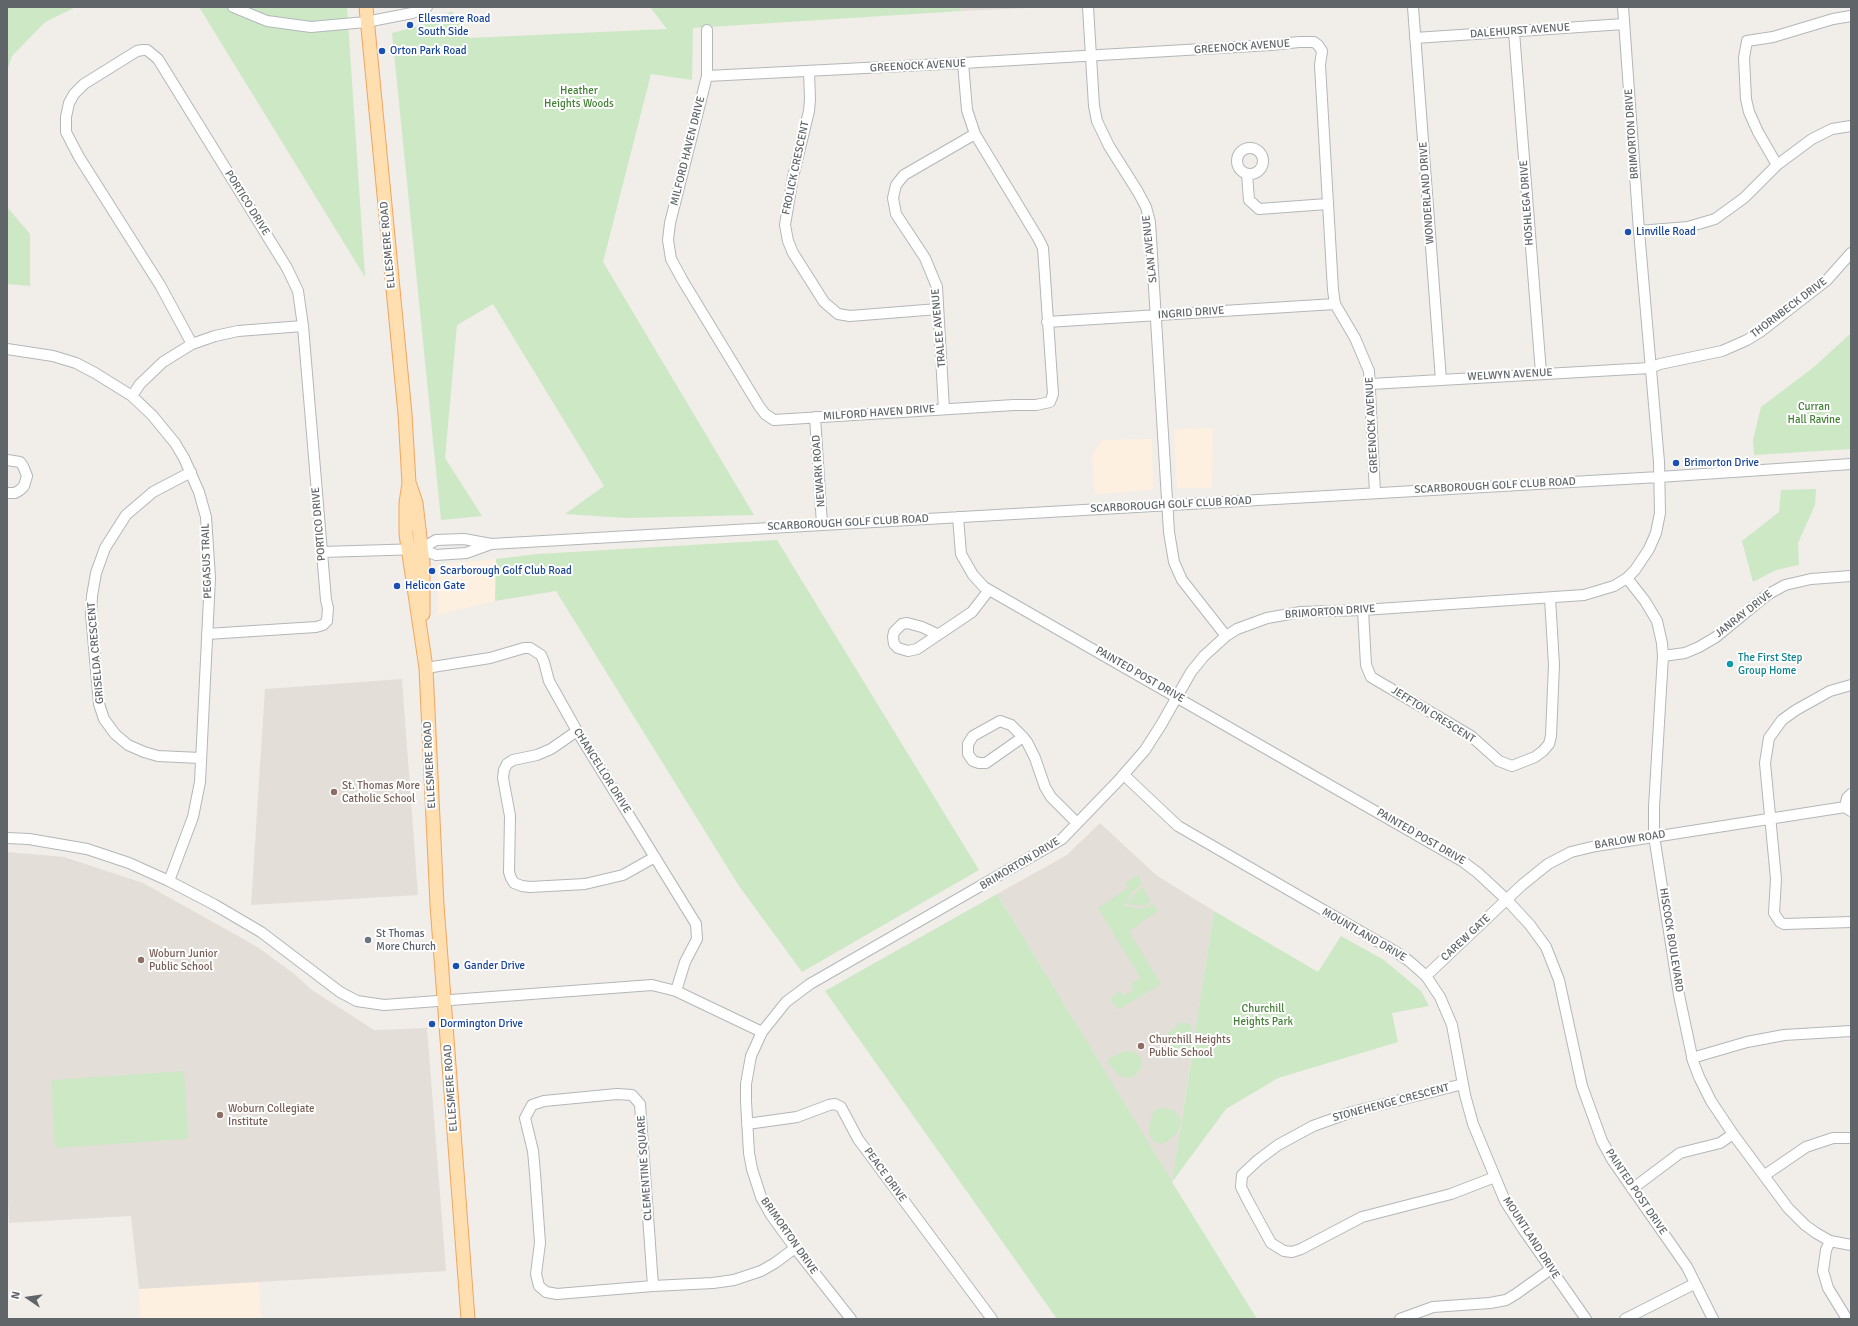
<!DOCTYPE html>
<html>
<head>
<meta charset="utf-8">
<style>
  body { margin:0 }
  #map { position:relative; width:1858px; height:1326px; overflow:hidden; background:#f1ede8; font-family:Signika,sans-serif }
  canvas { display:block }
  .frame { position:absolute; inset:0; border:8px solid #5f6568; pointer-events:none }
  .north { position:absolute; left:8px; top:1278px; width:40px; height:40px; -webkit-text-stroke:3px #fff; paint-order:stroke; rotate:283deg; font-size:11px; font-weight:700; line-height:16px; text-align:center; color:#5f6568 }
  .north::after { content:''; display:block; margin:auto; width:14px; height:18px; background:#5f6568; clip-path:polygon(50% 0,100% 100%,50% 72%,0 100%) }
</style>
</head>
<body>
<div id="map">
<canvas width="1858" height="1326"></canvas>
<div class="frame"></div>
<div class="north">N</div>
</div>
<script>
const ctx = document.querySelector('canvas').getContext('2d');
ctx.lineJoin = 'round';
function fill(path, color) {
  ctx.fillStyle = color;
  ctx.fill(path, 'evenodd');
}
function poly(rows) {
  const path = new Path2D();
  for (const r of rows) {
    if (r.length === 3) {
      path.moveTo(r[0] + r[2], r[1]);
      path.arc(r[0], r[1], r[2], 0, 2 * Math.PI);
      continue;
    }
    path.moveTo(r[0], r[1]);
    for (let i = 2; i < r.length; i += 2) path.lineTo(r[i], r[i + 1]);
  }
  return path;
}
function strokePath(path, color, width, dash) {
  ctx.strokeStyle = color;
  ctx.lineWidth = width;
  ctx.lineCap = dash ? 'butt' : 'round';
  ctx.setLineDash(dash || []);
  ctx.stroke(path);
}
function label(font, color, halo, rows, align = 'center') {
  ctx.font = font + ' Signika,sans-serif';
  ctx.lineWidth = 4;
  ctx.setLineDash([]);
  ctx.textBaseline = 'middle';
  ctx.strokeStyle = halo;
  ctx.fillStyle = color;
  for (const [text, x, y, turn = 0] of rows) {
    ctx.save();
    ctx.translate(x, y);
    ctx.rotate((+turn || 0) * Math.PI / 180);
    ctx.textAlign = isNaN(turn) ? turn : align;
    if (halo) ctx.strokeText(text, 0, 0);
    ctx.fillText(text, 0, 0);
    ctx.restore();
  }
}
fill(poly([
  [1213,428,1212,488,1177,488,1174,429],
  [1152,439,1153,490,1095,494,1092,456,1102,440],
  [496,559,495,601,438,615,436,565],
  [259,1282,261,1319,140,1319,139,1289]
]), '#fef0e0');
fill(poly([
  [960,7,1053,7,961,11],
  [402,679,418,895,251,905,265,689],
  [1100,823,1156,875,1214,911,1172,1182,997,894,1067,855],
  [7,852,64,857,143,883,256,946,293,973,312,990,374,1030,427,1028,446,1271,139,1289,131,1216,9,1223,7,1182]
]), '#e4ded9');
fill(poly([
  [7,7,76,7,45,22,12,56,7,71],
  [199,7,347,7,365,277],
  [650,7,960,7,961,11,693,28,692,80,651,74,603,262,754,515,626,518,565,514,604,486,493,304,457,325,445,458,482,516,441,520,392,33,426,24,452,11,469,38,667,29],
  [7,207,30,234,30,286,7,284],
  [1851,333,1851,449,1754,455,1753,440,1761,407,1814,367],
  [1816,489,1815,505,1798,543,1799,565,1776,570,1753,582,1742,541,1779,512,1781,490],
  [777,540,979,870,802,972,739,886,556,591,495,601,496,559,538,554],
  [1138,875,1142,884,1132,892,1124,906,1144,909,1153,904,1158,911,1129,931,1161,984,1118,1010,1110,998,1120,991,1124,996,1133,990,1130,984,1140,978,1098,908,1128,888,1125,883],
  [1143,887,1151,902,1144,906,1127,904,1135,893],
  [997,894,1172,1181,1193,1049,1187,1053,1181,1054,1174,1052,1168,1043,1167,1038,1169,1032,1181,1022,1190,1024,1194,1039,1214,911,1318,972,1341,936,1384,960,1421,991,1429,1006,1392,1013,1398,1042,1278,1078,1226,1109,1172,1182,1257,1319,1057,1319,825,991],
  [1125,1051,1134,1052,1140,1056,1142,1062,1141,1068,1134,1077,1127,1078,1119,1075,1108,1064,1109,1058],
  [184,1071,188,1139,55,1148,51,1080],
  [1164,1108,1175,1111,1181,1121,1178,1131,1173,1137,1163,1144,1154,1142,1149,1134,1151,1116,1156,1109]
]), '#cde8c5');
const minor = poly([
  [233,7,267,21,311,27,366,22,412,13,427,7],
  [1088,7,1094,106,1097,121,1109,146,1138,192,1146,207,1150,222,1169,532,1174,562,1182,580,1226,636],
  [1413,7,1441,380],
  [707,30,707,76,670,223,668,240,671,259,683,281,759,406,765,414,774,420,1014,405,1036,405,1050,402,1053,394,1043,248,1038,238,975,134,967,110,963,63],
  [1514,32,1541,373],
  [1415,38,1624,24],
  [809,72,810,99,809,111,793,177,785,225,788,241,793,253,824,302,838,314,850,316,938,309],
  [707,76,963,63,1271,45,1299,42,1314,42,1318,45,1322,51,1320,65,1333,290,1335,304,1355,338,1369,371,1375,493],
  [1250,161,13],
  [1777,165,1758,132,1749,112,1746,99,1744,58,1747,41,1773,37,1833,19,1851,16],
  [1247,174,1249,200,1259,209,1327,204],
  [1639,231,1688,227,1715,219,1744,198,1777,165,1812,139,1832,129,1851,126],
  [1047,322,1335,304],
  [192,344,160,285,79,157,66,132,66,117,69,103,74,94,84,84,137,51,143,50,147,50,158,59,287,268,298,291,303,326,326,600,328,608,327,621,323,625,316,627,207,634],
  [7,349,53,356,76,363,95,373,132,396,152,415,175,443,184,458,199,492,206,517,210,578,200,782,193,817,169,881],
  [1371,384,1650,368,1660,364,1722,351,1747,340,1760,332,1827,280,1851,253],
  [132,396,140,384,163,362,192,344,215,336,238,331,303,326],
  [944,409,937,287,925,258,896,214,893,198,896,185,904,175,975,134],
  [815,417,822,524],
  [7,460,20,462,23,466,27,476,24,486,20,490,15,493,7,493],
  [191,472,153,492,126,515,105,548,96,573,92,596,91,614,99,704,104,719,115,734,128,745,144,752,158,756,200,758],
  [958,517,961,554,973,575,984,587,1462,861,1478,873,1507,900,1530,925,1546,947,1559,980,1582,1086,1602,1141,1613,1161,1687,1267,1713,1319],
  [421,549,436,555,466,553,491,544],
  [322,552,421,549,436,540,464,539,491,544,1659,477,1851,464],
  [1627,578,1645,601,1657,621,1662,643,1663,656,1654,807,1654,836,1679,995,1693,1061,1699,1077,1711,1101,1733,1134,1788,1208,1805,1225,1816,1233,1830,1241,1851,1245],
  [1363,610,1366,665,1371,677,1471,736,1499,761,1512,766,1535,757,1543,751,1549,744,1551,736,1554,665,1550,598],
  [937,634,922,627,907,623,902,624,894,632,893,637,894,644,898,648,908,651,917,649,972,612,989,590],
  [1663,656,1685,653,1699,647,1716,637,1767,595,1785,585,1811,579,1851,576],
  [426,668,490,658,524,648,530,648,541,655,544,662,549,681,577,731,696,924,697,939,685,962,676,991],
  [1851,685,1830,691,1796,710,1782,720,1769,738,1765,763,1776,879,1774,913,1780,922,1784,924,1851,922],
  [577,731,551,749,537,755,513,760,507,764,504,770,503,778,510,816,509,872,511,878,514,883,522,886,530,887,585,884,623,875,655,857],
  [1023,737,986,763,979,763,973,761,968,754,968,744,973,736,1000,721,1011,725,1023,737,1027,742,1035,758,1045,787,1051,797,1077,823],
  [1124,775,1178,826,1396,952,1409,961,1426,976,1440,997,1452,1025,1465,1095,1473,1124,1505,1201,1523,1229,1586,1319],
  [1845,807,1847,798,1851,794],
  [7,838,29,839,87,849,129,863,169,881,215,905,261,932,340,992,357,1001,384,1005,652,985,676,991,762,1032],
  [1426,976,1522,885,1548,864,1571,852,1596,846,1845,807,1851,811],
  [1692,1058,1747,1042,1784,1035,1851,1031],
  [1463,1084,1352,1112,1313,1126,1278,1145,1258,1160,1242,1175,1241,1187,1247,1199,1271,1243,1284,1251,1292,1252,1301,1249,1362,1217,1451,1194,1495,1177],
  [747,1124,797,1117,829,1105,835,1104,841,1107,858,1139,992,1319],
  [1765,1175,1806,1147,1833,1138,1851,1138],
  [1632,1189,1680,1153,1720,1143,1733,1134],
  [1830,1241,1826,1250,1823,1271,1828,1288,1847,1319],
  [653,1286,557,1294,546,1292,539,1286,536,1274,540,1243,535,1173,533,1151,525,1118,532,1105,544,1101,617,1094,632,1095,640,1104,653,1286,713,1283,734,1280,761,1271,775,1263,795,1248],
  [851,1319,795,1248,771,1215,761,1197,752,1169,749,1153,746,1101,746,1084,751,1056,762,1032,786,1002,810,984,1062,839,1118,781,1145,750,1161,725,1191,672,1204,656,1226,636,1237,629,1267,618,1301,612,1363,610,1584,595,1614,586,1627,578,1635,570,1649,549,1656,533,1660,513,1659,462,1639,231,1623,7],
  [1400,1319,1433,1307,1490,1303,1506,1300,1516,1294,1551,1269],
  [1625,1319,1694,1284]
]);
const major = poly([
  [366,7,405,414,409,483,406,503,406,534,426,668,437,905,468,1319],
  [410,485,416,503,423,563,423,614]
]);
strokePath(minor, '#b3b7ba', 12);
strokePath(major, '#f2a560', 15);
strokePath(minor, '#fff', 10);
strokePath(major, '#ffdeaf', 13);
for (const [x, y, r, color] of [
  [410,25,4,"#1a4fb4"],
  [382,51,4,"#1a4fb4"],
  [1628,232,4,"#1a4fb4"],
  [1676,463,4,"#1a4fb4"],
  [432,571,4,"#1a4fb4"],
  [397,586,4,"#1a4fb4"],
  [1730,664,4,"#0f9aa8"],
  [334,792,4,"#8d6e63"],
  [368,940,4,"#6b7280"],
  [141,960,4,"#8d6e63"],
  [456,966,4,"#1a4fb4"],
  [432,1024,4,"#1a4fb4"],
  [1141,1046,4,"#8d6e63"],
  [220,1115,4,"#8d6e63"]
]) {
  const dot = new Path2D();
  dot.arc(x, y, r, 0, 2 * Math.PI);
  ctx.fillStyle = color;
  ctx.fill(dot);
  strokePath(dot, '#fff', 1.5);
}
label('11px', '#164399', '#fff', [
  ["Ellesmere Road",418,19],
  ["South Side",418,32],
  ["Orton Park Road",390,51],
  ["Linville Road",1636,232],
  ["Brimorton Drive",1684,463],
  ["Scarborough Golf Club Road",440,571],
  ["Helicon Gate",405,586],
  ["Gander Drive",464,966],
  ["Dormington Drive",440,1024]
], 'left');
label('11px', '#5f6568', '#fff', [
  ["DALEHURST AVENUE",1520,31,-4],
  ["GREENOCK AVENUE",1242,47,-4],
  ["GREENOCK AVENUE",918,66,-3],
  ["BRIMORTON DRIVE",1632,134,-94],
  ["MILFORD HAVEN DRIVE",688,151,-76],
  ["FROLICK CRESCENT",796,168,-78],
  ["WONDERLAND DRIVE",1427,193,-94],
  ["PORTICO DRIVE",247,203,58],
  ["HOSHLEGA DRIVE",1527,203,-94],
  ["ELLESMERE ROAD",388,245,-95],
  ["SLAN AVENUE",1150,249,-96],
  ["THORNBECK DRIVE",1789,308,-37],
  ["INGRID DRIVE",1191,313,-4],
  ["TRALEE AVENUE",939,328,-95],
  ["WELWYN AVENUE",1510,375,-3],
  ["MILFORD HAVEN DRIVE",879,413,-4],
  ["GREENOCK AVENUE",1372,425,-93],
  ["NEWARK ROAD",819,471,-94],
  ["SCARBOROUGH GOLF CLUB ROAD",1495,486,-3],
  ["SCARBOROUGH GOLF CLUB ROAD",1171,505,-3],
  ["SCARBOROUGH GOLF CLUB ROAD",848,523,-3],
  ["PORTICO DRIVE",319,524,-95],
  ["PEGASUS TRAIL",207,561,-92],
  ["BRIMORTON DRIVE",1330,612,-4],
  ["JANRAY DRIVE",1744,614,-38],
  ["GRISELDA CRESCENT",96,653,-95],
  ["PAINTED POST DRIVE",1140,675,30],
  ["JEFFTON CRESCENT",1433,715,32],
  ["ELLESMERE ROAD",430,765,-93],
  ["CHANCELLOR DRIVE",602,771,58],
  ["PAINTED POST DRIVE",1421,837,30],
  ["BARLOW ROAD",1630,840,-9],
  ["BRIMORTON DRIVE",1020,864,-31],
  ["MOUNTLAND DRIVE",1364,935,30],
  ["CAREW GATE",1466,938,-43],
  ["HISCOCK BOULEVARD",1671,940,81],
  ["ELLESMERE ROAD",451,1088,-94],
  ["STONEHENGE CRESCENT",1391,1103,-15],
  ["CLEMENTINE SQUARE",645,1168,-94],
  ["PEACE DRIVE",885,1175,54],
  ["PAINTED POST DRIVE",1636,1192,56],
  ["BRIMORTON DRIVE",789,1236,55],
  ["MOUNTLAND DRIVE",1531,1238,57]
]);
label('11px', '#438134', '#fff', [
  ["Heather",579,91],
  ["Heights Woods",579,104],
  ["Curran",1814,407],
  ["Hall Ravine",1814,420],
  ["Churchill",1263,1009],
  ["Heights Park",1263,1022]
]);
label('11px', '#0d838f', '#fff', [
  ["The First Step",1738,658],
  ["Group Home",1738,671]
], 'left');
label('11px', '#785e54', '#fff', [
  ["St. Thomas More",342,786],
  ["Catholic School",342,799],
  ["Woburn Junior",149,954],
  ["Public School",149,967],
  ["Churchill Heights",1149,1040],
  ["Public School",1149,1053],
  ["Woburn Collegiate",228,1109],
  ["Institute",228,1122]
], 'left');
label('11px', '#5b616d', '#fff', [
  ["St Thomas",376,934],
  ["More Church",376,947]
], 'left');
</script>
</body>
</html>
